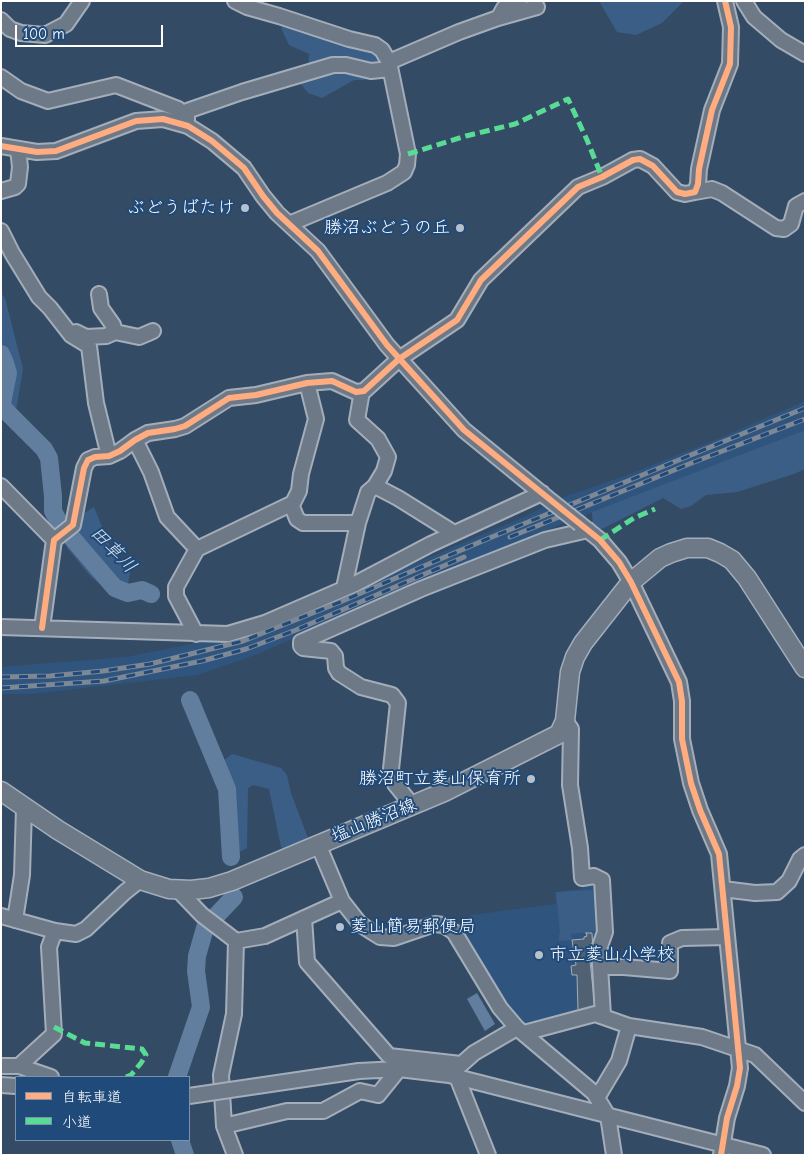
<!DOCTYPE html>
<html>
<head>
<meta charset="utf-8">
<style>
  body { margin:0 }
  #map { position:relative; width:806px; height:1156px; overflow:hidden; background:#344b65; font-family:"Comic Neue","Klee One",sans-serif }
  canvas { display:block }
  .frame { position:absolute; inset:0; border:2px solid #fff; pointer-events:none }
  .legend { position:absolute; left:15px; top:1076px; width:175px; height:65px; box-sizing:border-box; background:#1f4a7a; border:1px solid #7992af; margin:0; padding:6px 9px; list-style:none; font-size:15px; color:#fff }
  .legend li { display:flex; align-items:center; gap:10px; height:25px }
  .legend b { width:25px; border:1px solid #7992af }
  .scale { position:absolute; left:15px; top:25px; width:148px; height:22px; box-sizing:border-box; border:2px solid #fff; border-top:0; padding-left:6px; font-size:15px; line-height:18px; white-space:nowrap; color:#fff; -webkit-text-stroke:4px #1f4a7a; paint-order:stroke }
</style>
</head>
<body>
<div id="map">
<canvas width="806" height="1156"></canvas>
<div class="frame"></div>
<ul class="legend">
<li><b style="height:6px;background:#ffac80"></b>自転車道</li>
<li><b style="height:6px;background:#5adb95"></b>小道</li>
</ul>
<div class="scale">100 m</div>
</div>
<script>
const ctx = document.querySelector('canvas').getContext('2d');
ctx.lineJoin = 'round';
function fill(path, color) {
  ctx.fillStyle = color;
  ctx.fill(path, 'evenodd');
}
function poly(rows) {
  const path = new Path2D();
  for (const r of rows) {
    path.moveTo(r[0], r[1]);
    for (let i = 2; i < r.length; i += 2) path.lineTo(r[i], r[i + 1]);
  }
  return path;
}
function strokePath(path, color, width, dash) {
  ctx.strokeStyle = color;
  ctx.lineWidth = width;
  ctx.lineCap = dash ? 'butt' : 'round';
  ctx.setLineDash(dash || []);
  ctx.stroke(path);
}
function label(font, color, halo, rows, align = 'center') {
  ctx.font = font + ' "Comic Neue","Klee One",sans-serif';
  ctx.lineWidth = 4;
  ctx.setLineDash([]);
  ctx.textBaseline = 'middle';
  ctx.strokeStyle = halo;
  ctx.fillStyle = color;
  for (const [text, x, y, turn = 0] of rows) {
    ctx.save();
    ctx.translate(x, y);
    ctx.rotate((+turn || 0) * Math.PI / 180);
    ctx.textAlign = isNaN(turn) ? turn : align;
    if (halo) ctx.strokeText(text, 0, 0);
    ctx.fillText(text, 0, 0);
    ctx.restore();
  }
}
fill(poly([
  [805,401,805,430,559,525,367,605,258,654,197,675,31,694,1,694,1,667,126,657,243,634,303,611,524,517,564,497,627,475,708,443],
  [582,883,595,883,599,885,597,1008,526,1027,511,1018,484,974,474,950,467,945,455,927,463,920,470,919,471,915,556,904,555,892,582,889]
]), '#2f557f');
fill(poly([
  [599,1,684,1,662,23,636,35,617,32],
  [285,23,365,47,378,55,383,75,364,80,354,80,322,98,308,93,300,83,308,69,309,54,289,45,281,28],
  [1,293,5,298,23,369,16,410,3,415,1,414],
  [805,430,805,469,794,474,737,492,706,495,691,506,681,509,663,498,602,529,593,527,592,512],
  [94,507,112,552,130,573,128,584,125,588,107,589,91,577,68,549,63,539,78,517],
  [232,754,281,768,287,775,291,793,308,838,305,844,288,853,281,847,269,789,253,785,248,788,247,848,237,853,221,841,221,818,226,776,222,762],
  [593,890,598,931,571,934,572,940,559,941,559,934,560,933,556,892]
]), '#3b5e86');
fill(poly([
  [477,993,495,1024,485,1031,467,999]
]), '#617e9e');
strokePath(poly([
  [1,354,5,363,8,373,2,403,4,409,44,449,49,458,53,496,53,511,60,524,115,588,128,593,142,590,151,594],
  [190,700,227,789,231,857],
  [216,916,234,897],
  [177,1077,201,1007,196,971,197,956,205,928],
  [180,1140,185,1155]
]), '#617e9e', 18);
const building = poly([
  [586,933,592,933,593,952,589,952,595,1008,578,1010,577,975,572,975,571,966,576,965,572,940,584,939,584,937,587,936,586,933]
]);
fill(building, '#506174');
strokePath(building, '#a4aeba', 1);
const minor = poly([
  [235,1,247,7,279,16,349,39,375,45,382,50,389,62,408,154,407,165,404,172,387,183,289,224],
  [744,1,754,17,781,40,805,54],
  [499,17,504,8,519,1],
  [1,20,10,29,21,33,45,35,66,24,82,1],
  [389,62,459,32,498,18,537,7],
  [1,77,21,91,48,101,116,85,178,109,187,119,187,123],
  [187,119,187,111,242,92,333,65,346,65,371,71,390,69],
  [1,146,37,152,56,151,136,121,163,119,188,126,212,141,244,168,263,196,277,213,318,251,387,345,464,430,546,497],
  [1,191,15,187,18,184,20,167,18,149],
  [695,192,712,189,722,193,776,228,784,229,791,224,796,206,805,201],
  [1,231,12,253,39,297,50,308,71,335,89,346,96,403,109,456],
  [76,332,86,337,106,336,115,332,113,325,101,308,99,294],
  [115,332,139,337,153,331],
  [135,440,151,472,167,517,197,549],
  [1,486,54,540],
  [375,486,398,498,454,533],
  [291,504,297,519,303,523,358,523],
  [580,524,600,540,619,562,631,582,679,682,682,701,682,739,691,783,700,810,719,854,740,1068,737,1086,727,1118,721,1155],
  [344,588,358,523,368,492,375,486,384,471,388,457,378,439,357,420,362,391],
  [1,627,228,634,265,623,355,584,431,544,542,493],
  [42,628,54,540,73,525,84,468,88,460,95,457,109,456,120,451,135,440,148,433,175,429,185,426,229,398,256,395,307,383,332,381,356,392,364,391,399,359,457,320,481,280,578,187,602,177,633,160,640,159,653,166,677,192,685,194,695,192,698,184,699,169,712,110,730,64,731,27,725,1],
  [196,634,176,596,176,587,197,549,293,503,299,491,301,474,316,419,307,383],
  [565,721,571,729,570,785,580,848,582,878,594,876,602,880,605,932,599,949,603,1016],
  [412,805,395,784,391,769,398,703,392,695,361,687,339,673,336,668,335,656,331,651,303,648,301,646,301,642,421,589,545,540,588,530],
  [318,844,342,901,360,924,369,930,380,937,394,938,435,924,443,925,454,932,500,1008,517,1028,594,1093,608,1116,614,1155],
  [723,889,755,893,777,892,789,881,800,859,805,855],
  [178,890,202,915,236,941],
  [1,916,55,931,76,934,86,929,125,892,140,880],
  [304,918,307,962,389,1056,461,1064],
  [15,920,22,875,24,808],
  [236,941,265,936,342,901],
  [600,967,624,967,670,971,670,943,682,938,727,937],
  [524,1033,595,1014,629,1026,702,1037,755,1055,805,1103],
  [1,1066,19,1066,54,1034,49,947,55,931],
  [19,1066,51,1077],
  [456,1069,474,1053,517,1028],
  [359,1071,399,1069,449,1075,763,1155],
  [457,1077,488,1155],
  [1,1085,16,1086],
  [597,1098,619,1061,629,1026],
  [224,1126,287,1111,323,1111,360,1091,378,1095,399,1069],
  [235,1155,224,1126,221,1075,234,1014,236,941]
]);
const major = poly([
  [1,791,58,830,140,880,169,889,191,890,209,888,232,881,444,792,559,734,565,721,570,672,575,657,583,643,631,582,660,558,671,553,687,548,708,548,720,553,732,560,747,578,805,668]
]);
strokePath(minor, '#a4aeba', 18);
strokePath(major, '#a4aeba', 21);
strokePath(minor, '#6d7986', 14);
strokePath(major, '#6d7986', 18);
const rail = poly([
  [510,537,689,464,805,419],
  [1,677,50,676,103,671,150,664,243,641,340,602,487,539,805,408],
  [1,688,104,681,202,661,246,649,296,630,464,557]
]);
strokePath(rail, '#7e8895', 5);
strokePath(rail, '#1f4a7a', 3, [9]);
const minorBridge = poly([
  [546,497,580,524],
  [189,1096,359,1071]
]);
strokePath(minorBridge, '#a4aeba', 18, []);
strokePath(minorBridge, '#6d7986', 14);
strokePath(poly([
  [408,154,466,136,515,124,568,99,587,140,602,177],
  [600,540,634,518,655,509],
  [54,1027,85,1043,142,1049,146,1055,141,1063,131,1075,126,1077]
]), '#5adb95', 5, [10, 5]);
strokePath(poly([
  [1,146,37,152,56,151,136,121,163,119,188,126,212,141,244,168,263,196,277,213,318,251,387,345,464,430,600,540,619,562,631,582,679,682,682,701,682,739,691,783,700,810,719,854,740,1068,737,1086,727,1118,721,1155],
  [42,628,54,540,73,525,84,468,88,460,95,457,109,456,120,451,135,440,148,433,175,429,185,426,229,398,256,395,307,383,332,381,356,392,364,391,399,359,457,320,481,280,578,187,602,177,633,160,640,159,653,166,677,192,685,194,695,192,698,184,699,169,712,110,730,64,731,27,725,1]
]), '#ffac80', 6);
for (const [x, y, r, color] of [
  [245,208,5,"#b8c0c9"],
  [460,228,5,"#b8c0c9"],
  [531,779,5,"#b8c0c9"],
  [340,927,5,"#b8c0c9"],
  [539,955,5,"#b8c0c9"]
]) {
  const dot = new Path2D();
  dot.arc(x, y, r, 0, 2 * Math.PI);
  ctx.fillStyle = color;
  ctx.fill(dot);
  strokePath(dot, '#1f4a7a', 2);
}
label('18px', '#fff', '#1f4a7a', [
  ["ぶどうばたけ",235,208],
  ["勝沼ぶどうの丘",450,228],
  ["勝沼町立菱山保育所",521,779],
  ["菱山簡易郵便局",350,927,"left"],
  ["市立菱山小学校",549,955,"left"]
], 'right');
label('18px', '#fff', '#1f4a7a', [
  ["塩山勝沼線",374,821,-22]
]);
label('italic 19px', '#d8e0e8', '#1f4a7a', [
  ["田草川",113,550,46]
]);
</script>
</body>
</html>
